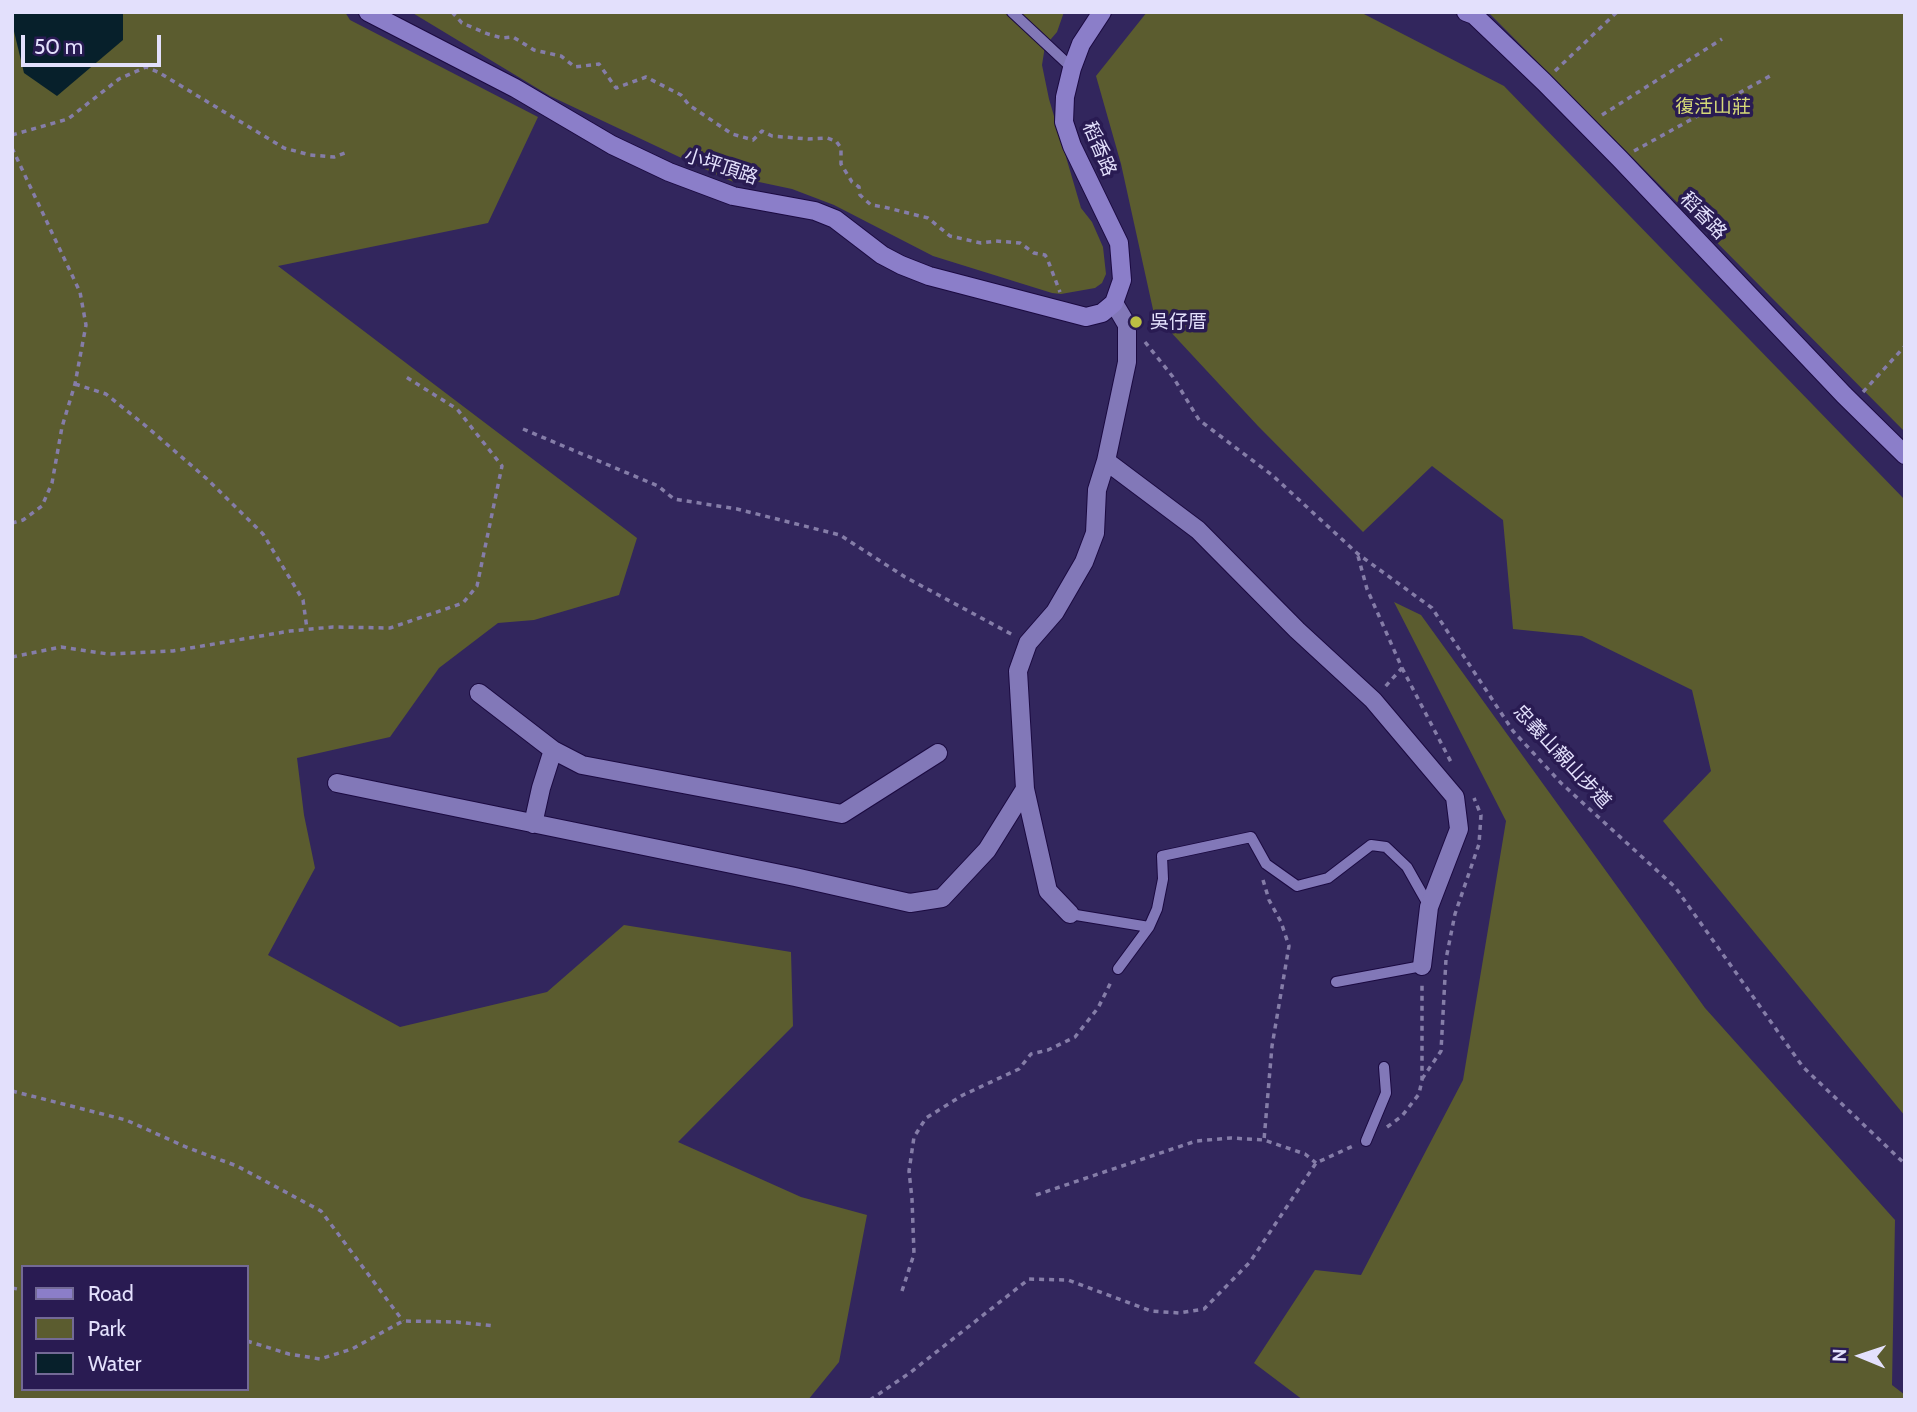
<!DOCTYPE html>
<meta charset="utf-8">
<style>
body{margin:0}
#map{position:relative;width:1917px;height:1412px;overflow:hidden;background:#32265d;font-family:Cabin,sans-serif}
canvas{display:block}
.frame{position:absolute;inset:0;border:14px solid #e3e0fc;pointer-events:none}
.legend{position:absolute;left:21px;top:1265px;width:228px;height:126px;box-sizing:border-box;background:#291b52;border:2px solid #736a96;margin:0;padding:9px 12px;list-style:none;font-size:21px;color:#e3e0fc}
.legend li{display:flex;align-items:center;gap:14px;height:35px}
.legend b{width:35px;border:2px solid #736a96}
.north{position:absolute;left:1826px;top:1321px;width:70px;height:70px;-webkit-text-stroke:5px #291b52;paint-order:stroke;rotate:272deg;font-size:19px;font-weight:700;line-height:28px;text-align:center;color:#e3e0fc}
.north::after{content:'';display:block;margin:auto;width:24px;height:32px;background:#e3e0fc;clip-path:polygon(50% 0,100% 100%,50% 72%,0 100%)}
.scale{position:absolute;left:21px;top:35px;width:140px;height:32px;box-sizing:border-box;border:4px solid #e3e0fc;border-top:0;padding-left:9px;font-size:21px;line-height:24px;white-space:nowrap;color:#e3e0fc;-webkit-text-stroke:5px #291b52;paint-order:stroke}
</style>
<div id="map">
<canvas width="1917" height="1412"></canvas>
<div class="frame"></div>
<ul class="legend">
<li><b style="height:9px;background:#8b7ec9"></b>Road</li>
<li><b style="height:19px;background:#5b5c2f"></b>Park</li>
<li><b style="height:19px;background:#07202b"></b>Water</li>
</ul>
<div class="north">N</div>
<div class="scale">50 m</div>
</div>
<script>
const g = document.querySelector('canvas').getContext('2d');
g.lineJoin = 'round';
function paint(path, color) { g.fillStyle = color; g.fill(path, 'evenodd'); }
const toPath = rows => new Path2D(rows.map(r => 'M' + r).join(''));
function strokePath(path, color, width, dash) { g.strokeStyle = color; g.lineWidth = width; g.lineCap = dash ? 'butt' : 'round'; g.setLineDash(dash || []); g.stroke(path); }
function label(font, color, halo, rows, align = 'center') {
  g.font = font + ' Cabin,"Noto Sans TC",sans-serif'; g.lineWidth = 7; g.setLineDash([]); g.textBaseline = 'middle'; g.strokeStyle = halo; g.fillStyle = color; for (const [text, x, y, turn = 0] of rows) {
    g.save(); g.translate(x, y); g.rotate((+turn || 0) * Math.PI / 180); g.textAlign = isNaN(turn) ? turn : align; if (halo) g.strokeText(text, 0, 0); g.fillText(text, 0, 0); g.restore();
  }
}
const green = toPath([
 [12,12,345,12,350,20,538,117,488,223,278,266,637,538,619,595,534,620,498,623,439,668,390,737,297,758,304,815,315,868,268,955,400,1027,547,992,624,925,791,952,793,1026,678,1142,801,1197,867,1215,839,1362,808,1400,12,1400],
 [23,1267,247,1267,247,1389,23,1389],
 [411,12,1064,12,1057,32,1045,46,1042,65,1049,99,1081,208,1092,222,1103,247,1106,274,1102,283,1095,288,1061,294,1052,293,933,256,834,205,792,189,759,182,734,182,726,179,550,96],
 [1147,12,1360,12,1504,86,1905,500,1905,1116,1663,821,1711,771,1692,690,1582,636,1513,629,1503,520,1432,466,1363,532,1258,426,1154,314,1121,164,1096,76],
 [1488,12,1905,12,1905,432],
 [1394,602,1421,615,1705,1008,1895,1220,1892,1385,1905,1395,1905,1400,1303,1400,1254,1363,1315,1270,1361,1275,1463,1080,1506,821]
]);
const water = toPath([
 [12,12,123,12,123,40,57,96,24,73,12,23]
]);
const path = toPath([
 [452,12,462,23,488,34,502,38,513,37,534,50,561,56,575,67,599,64,616,88,646,77,681,95,689,105,732,134,753,140,762,131,772,136,808,139,827,138,836,141,841,148,841,164,852,182,859,187,860,195,871,205,884,207,928,218,950,236,981,243,996,241,1020,243,1034,253,1045,255,1047,258,1060,292],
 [1555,71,1617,12],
 [1602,115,1722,39],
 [12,135,68,119,119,79,146,67,158,72,284,148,310,155,334,157,348,152],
 [12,148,80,292,86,325,75,384,62,427,52,483,42,506,23,520,12,523],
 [1634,151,1770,76],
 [1145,342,1173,377,1199,420,1272,475,1358,554,1432,608,1513,731,1561,783,1675,887,1803,1067,1905,1164],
 [75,384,106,394,147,427,207,479,263,534,303,600,307,629],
 [1863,392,1905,346],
 [523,429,658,486,674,499,737,509,840,535,905,577,1013,635],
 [1358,556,1367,589,1402,668,1384,688],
 [12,657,61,647,108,654,173,651,290,631,333,627,390,628,463,603,477,586,502,466,457,409,406,377],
 [1402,668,1451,762],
 [1263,880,1269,900,1281,922,1289,946,1272,1046,1264,1140],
 [1422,1079,1441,1051,1446,959,1455,914,1479,844,1481,815,1474,798],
 [12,1091,126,1120,186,1147,237,1166,321,1211,403,1321],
 [1387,1127,1402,1116,1419,1094,1422,1080,1422,984],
 [1036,1195,1196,1141,1231,1138,1264,1140,1305,1154,1316,1163],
 [12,1288,23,1290],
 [902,1291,914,1254,912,1199,909,1171,914,1137,926,1118,963,1095,1019,1069,1031,1054,1048,1050,1075,1037,1098,1008,1112,980],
 [247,1341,289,1354,320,1359,352,1349,403,1321,457,1322,495,1326],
 [870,1400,911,1372,1029,1279,1068,1280,1151,1311,1179,1313,1204,1309,1250,1262,1316,1163,1353,1146]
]);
const lane = toPath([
 [1012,12,1072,68],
 [1070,914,1149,927,1118,969],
 [1149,927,1157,909,1163,879,1162,856,1251,837,1266,864,1297,886,1328,878,1371,845,1386,847,1407,867,1429,906],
 [1336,982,1422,966],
 [1366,1141,1386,1093,1384,1067]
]);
const street = toPath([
 [1114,303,1127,325,1127,362,1106,461,1198,530,1297,630,1373,700,1455,797,1459,829,1429,907,1422,966],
 [479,693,553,750],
 [337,783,795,877,910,903,942,898,987,850,1025,789,1018,671,1028,643,1055,612,1084,562,1095,533,1097,490,1106,461],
 [1025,789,1048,891,1070,914],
 [533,824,541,788,553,750,582,765,842,814,938,753]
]);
const secondary = toPath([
 [368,12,515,88,612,145,669,172,733,196,815,211,835,219,882,255,901,265,929,276,1086,317,1102,313,1114,303,1122,280,1119,243,1072,146,1064,122,1065,97,1072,68,1081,44,1102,12],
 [1466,12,1474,15,1544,82,1620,159,1844,395,1905,455]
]);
const markers = [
 [1136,322,7,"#bcbf43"]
];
const parkNames = [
 ["復活山莊",1713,107]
];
const streetNames = [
 ["稻香路",1099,149,67],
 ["小坪頂路",721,167,18],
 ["稻香路",1703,216,46],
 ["忠義山親山步道",1562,757,47]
];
const poiNames = [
 ["吳仔厝",1150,322]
];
paint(green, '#5b5c2f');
paint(water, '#07202b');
strokePath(lane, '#1b0a41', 12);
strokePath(street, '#1b0a41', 20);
strokePath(secondary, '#1b0a41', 20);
strokePath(path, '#857da8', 3.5, [5, 5]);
strokePath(lane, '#8278b8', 10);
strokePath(street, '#8278b8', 18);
strokePath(secondary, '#8b7ec9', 18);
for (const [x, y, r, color] of markers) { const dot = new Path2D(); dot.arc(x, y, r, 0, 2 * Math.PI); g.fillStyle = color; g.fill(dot); strokePath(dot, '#291b52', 2.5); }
label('19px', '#d7db78', '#291b52', parkNames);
label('19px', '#e3e0fc', '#291b52', streetNames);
label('19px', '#e3e0fc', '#291b52', poiNames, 'left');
</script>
